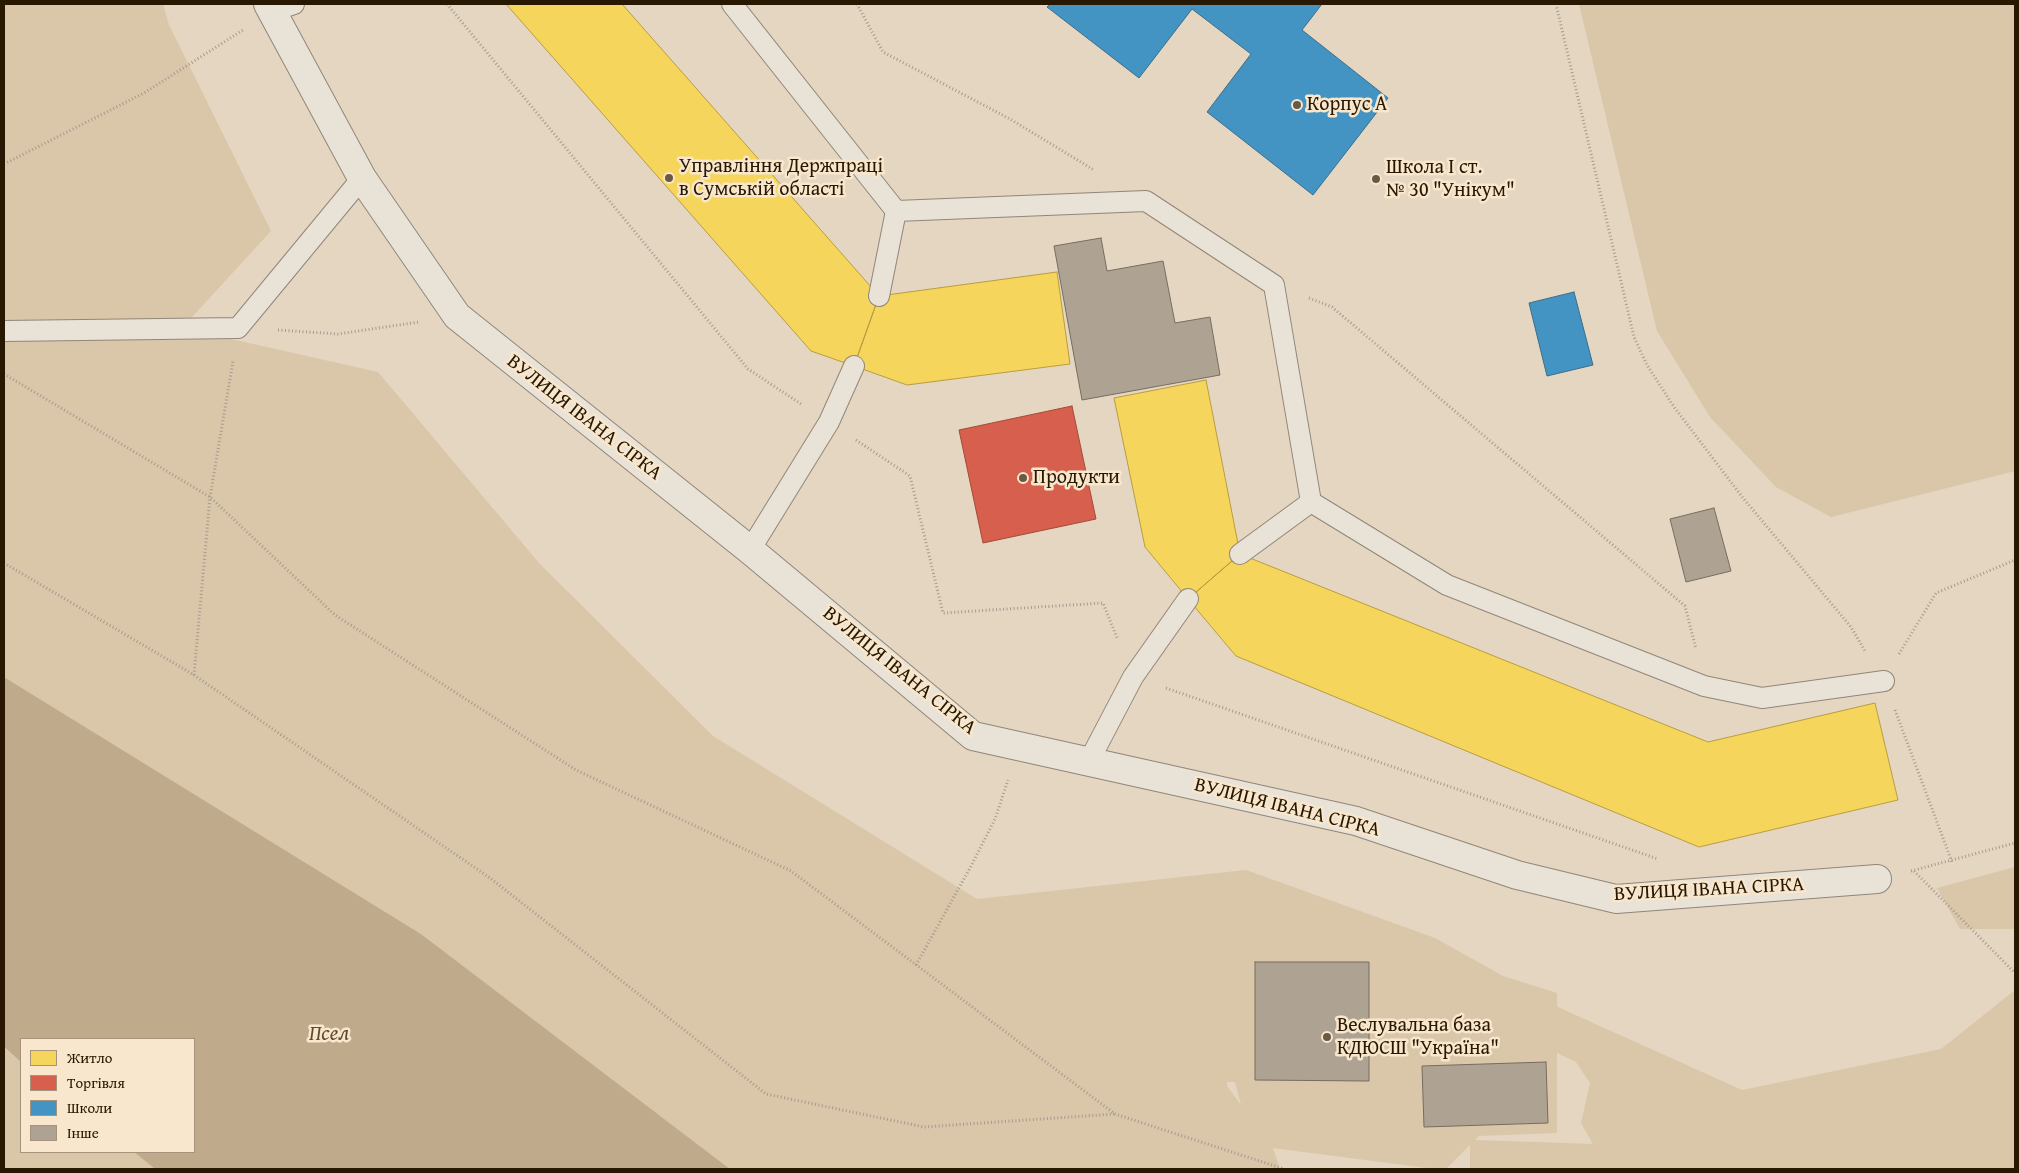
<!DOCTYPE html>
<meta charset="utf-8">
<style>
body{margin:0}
#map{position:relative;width:2019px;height:1173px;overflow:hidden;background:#e5d6c1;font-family:"Gentium Book Plus",serif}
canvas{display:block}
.frame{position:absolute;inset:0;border:5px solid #281801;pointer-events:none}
.legend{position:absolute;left:20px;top:1038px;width:175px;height:115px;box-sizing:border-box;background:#f8e6cd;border:1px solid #a5947b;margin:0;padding:6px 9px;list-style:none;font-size:15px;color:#281801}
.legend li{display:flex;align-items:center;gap:10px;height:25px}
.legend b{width:25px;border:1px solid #a5947b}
</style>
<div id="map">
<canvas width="2019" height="1173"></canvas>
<div class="frame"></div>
<ul class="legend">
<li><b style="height:14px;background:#f6d55c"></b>Житло</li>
<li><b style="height:14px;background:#d6604d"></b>Торгівля</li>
<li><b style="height:14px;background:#4393c3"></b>Школи</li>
<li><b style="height:14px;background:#aea393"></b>Інше</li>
</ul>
</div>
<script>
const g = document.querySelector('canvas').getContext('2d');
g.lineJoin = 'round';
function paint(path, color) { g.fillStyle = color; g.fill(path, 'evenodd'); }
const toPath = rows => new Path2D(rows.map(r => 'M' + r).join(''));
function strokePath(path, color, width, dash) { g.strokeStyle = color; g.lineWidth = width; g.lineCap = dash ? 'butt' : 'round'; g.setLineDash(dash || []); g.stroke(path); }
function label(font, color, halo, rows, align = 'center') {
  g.font = font + ' "Gentium Book Plus",serif'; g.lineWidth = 5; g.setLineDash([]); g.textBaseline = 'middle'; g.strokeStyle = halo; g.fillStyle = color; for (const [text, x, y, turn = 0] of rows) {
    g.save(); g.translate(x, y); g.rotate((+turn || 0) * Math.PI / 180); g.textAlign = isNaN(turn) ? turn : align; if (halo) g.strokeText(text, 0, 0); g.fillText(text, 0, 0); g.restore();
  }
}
const green = toPath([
 [4,4,163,4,169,25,271,231,182,328,378,372,539,563,713,736,977,899,1246,870,1435,938,1503,976,1557,993,1557,1006,1560,1008,1742,1090,1941,1049,2015,990,2015,1169,1470,1169,1470,1145,1446,1169,1434,1169,1273,1148,1280,1169,730,1169,421,934,4,677],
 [1557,1053,1576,1062,1590,1083,1581,1123,1593,1144,1475,1140,1479,1136,1557,1133],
 [1227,1082,1235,1082,1241,1105,1227,1086],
 [1579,4,2015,4,2015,471,1831,517,1776,487,1710,417,1657,331],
 [2015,867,2015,929,1960,929,1937,888],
 [4,1048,21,1062,21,1152,134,1152,155,1169,4,1169]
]);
const water = toPath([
 [4,677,421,934,730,1169,155,1169,134,1152,194,1152,194,1039,21,1039,21,1062,4,1047]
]);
const homes = toPath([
 [506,4,622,4,879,296,854,366,811,351,506,4],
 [1057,272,1070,364,907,385,854,366,879,296,1057,272],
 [1206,380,1240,554,1188,599,1145,547,1114,398,1206,380],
 [1240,554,1708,742,1875,703,1898,800,1699,847,1236,656,1188,599,1240,554]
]);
const shops = toPath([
 [1072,406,1096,519,983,543,959,430,1072,406]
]);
const schools = toPath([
 [1050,4,1322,4,1302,30,1388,98,1313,195,1207,112,1251,54,1192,9,1139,78,1047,7,1050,4],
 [1574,292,1593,365,1547,376,1529,303,1574,292]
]);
const building = toPath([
 [1101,238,1107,271,1163,261,1175,323,1210,317,1220,375,1082,400,1054,246,1101,238],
 [1714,508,1731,571,1686,582,1670,519,1714,508],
 [1255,962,1369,962,1369,1081,1255,1080,1255,962],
 [1546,1062,1548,1123,1424,1127,1422,1066,1546,1062]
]);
const path = toPath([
 [447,4,748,369,801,404],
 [857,4,883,52,1010,119,1094,170],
 [1556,4,1634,337,1647,365,1674,407,1743,498,1851,627,1865,651],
 [4,164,144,93,243,30],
 [1309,298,1332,307,1685,606,1696,649],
 [278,330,338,334,419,322],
 [4,374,210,497,335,615,576,770,791,871,1115,1114,1284,1169],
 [856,440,910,476,943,613,1103,603,1118,640],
 [4,563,194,675,490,878,766,1094,924,1127,1114,1114],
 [1899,654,1936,593,2015,560],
 [194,675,210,497,233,361],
 [1166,688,1658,859],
 [1895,710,1952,862],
 [1911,871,2015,843],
 [1914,871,2015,973],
 [916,965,970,868,995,819,1008,780]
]);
const service = toPath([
 [732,4,896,211,1146,201,1274,285,1311,502,1447,585,1704,686,1762,698,1884,681],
 [273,11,294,4],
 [879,296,896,211],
 [4,331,238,328,362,178],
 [750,550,829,422,854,366],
 [1240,554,1311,502],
 [1089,761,1133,677,1188,599]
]);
const minor = toPath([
 [268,4,362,178,457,316,750,550,973,736,1356,821,1517,875,1616,899,1877,879]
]);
const markers = [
 [1297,105,5,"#6a5a44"],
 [669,178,5,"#6a5a44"],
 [1376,179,5,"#6a5a44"],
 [1023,478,5,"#6a5a44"],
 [1327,1037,5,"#6a5a44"]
];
const poiNames = [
 ["Корпус А",1307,105],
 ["Управління Держпраці",679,167],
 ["в Сумській області",679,190],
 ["Школа І ст.",1386,168],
 ["№ 30 \"Унікум\"",1386,191],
 ["Продукти",1033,478],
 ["Веслувальна база",1337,1026],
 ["КДЮСШ \"Україна\"",1337,1049]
];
const streetNames = [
 ["ВУЛИЦЯ ІВАНА СІРКА",584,418,38],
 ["ВУЛИЦЯ ІВАНА СІРКА",899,671,39],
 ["ВУЛИЦЯ ІВАНА СІРКА",1287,808,14],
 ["ВУЛИЦЯ ІВАНА СІРКА",1709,890,-3]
];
const waterNames = [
 ["Псел",329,1035]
];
paint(green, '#dac6a8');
paint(water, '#bfaa8c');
paint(homes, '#f6d55c');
strokePath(homes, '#b89c41', 1);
paint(shops, '#d6604d');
strokePath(shops, '#a24a36', 1);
paint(schools, '#4393c3');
strokePath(schools, '#3b6e89', 1);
paint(building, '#aea393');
strokePath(building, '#766c5f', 1);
strokePath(service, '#918678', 22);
strokePath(minor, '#918678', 30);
strokePath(path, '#a39b91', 3, [1, 2.5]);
strokePath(service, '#e9e2d7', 20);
strokePath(minor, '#e9e2d7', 28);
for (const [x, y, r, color] of markers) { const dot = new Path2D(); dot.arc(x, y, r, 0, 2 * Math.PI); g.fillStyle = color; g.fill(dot); strokePath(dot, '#f8e6cd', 2); }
label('20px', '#281801', '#f8e6cd', poiNames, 'left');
label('20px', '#281801', '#f8e6cd', streetNames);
label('italic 21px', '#5e4b30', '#f8e6cd', waterNames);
</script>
